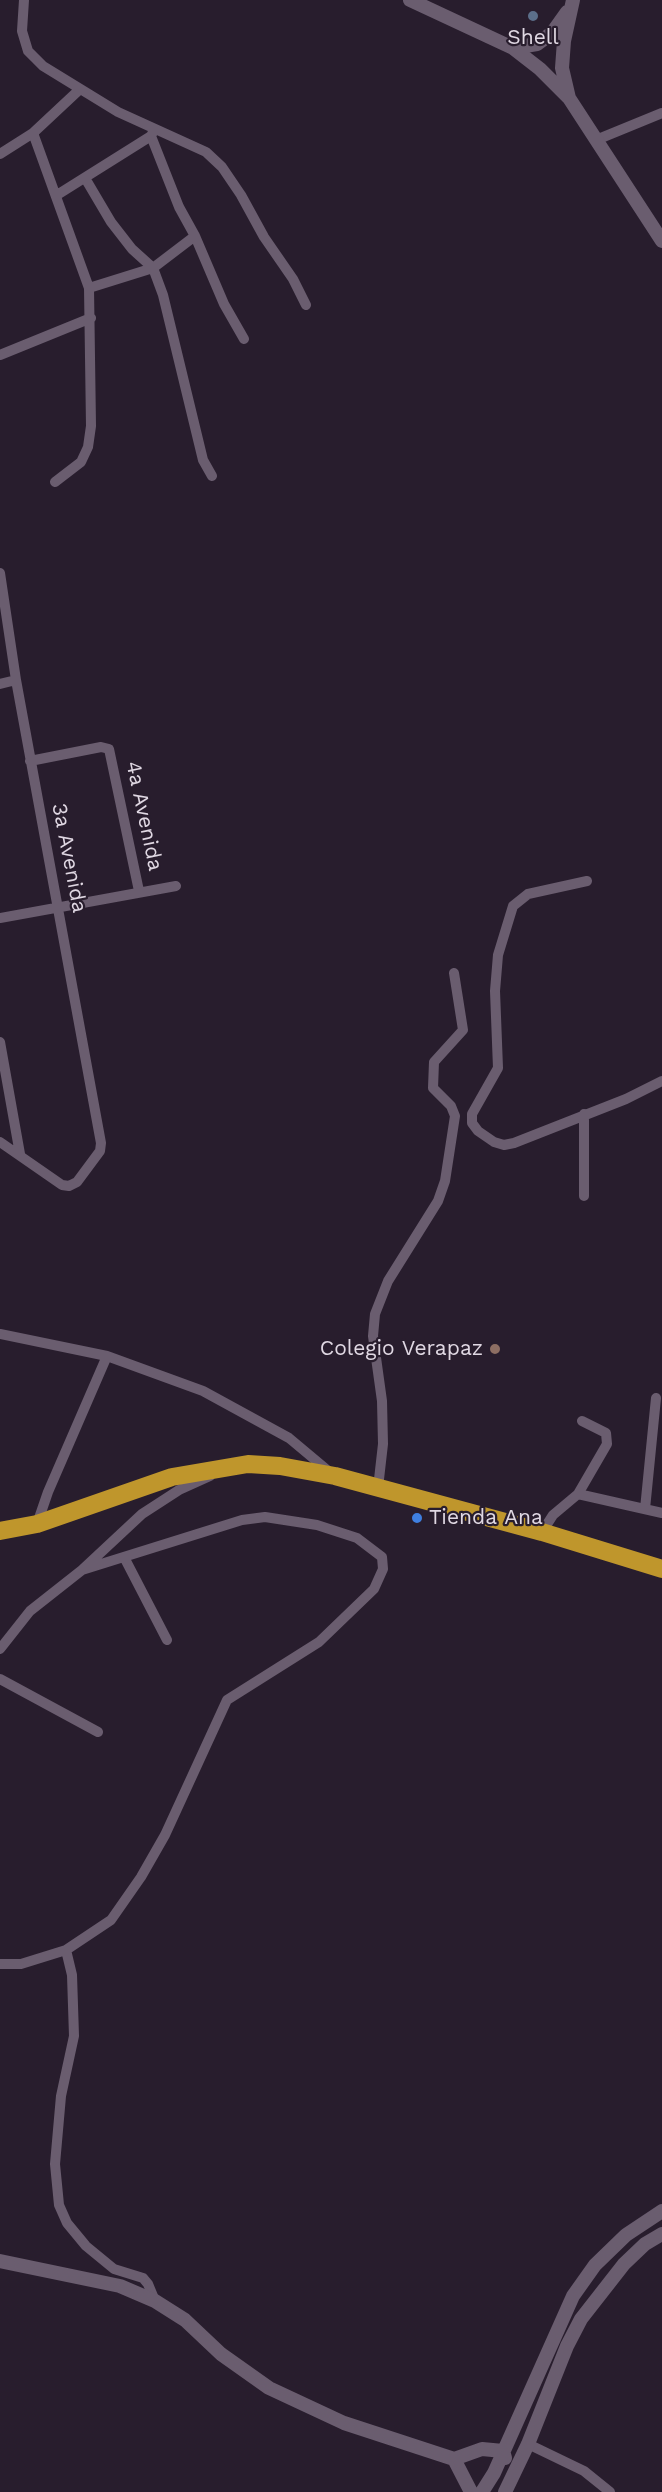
<!DOCTYPE html>
<style>
body{margin:0}
canvas{display:block;background:#281d2d}
</style>
<canvas width="662" height="2492"></canvas>
<script>
const g = document.querySelector('canvas').getContext('2d');
g.lineJoin = 'round';
const toPath = rows => new Path2D(rows.map(r => 'M' + r).join(''));
function strokePath(path, color, width, dash) { g.strokeStyle = color; g.lineWidth = width; g.lineCap = dash ? 'butt' : 'round'; g.setLineDash(dash || []); g.stroke(path); }
function label(font, color, halo, rows, align = 'center') {
  g.font = font + ' "Work Sans",sans-serif'; g.lineWidth = 4.5; g.setLineDash([]); g.textBaseline = 'middle'; g.strokeStyle = halo; g.fillStyle = color; for (const [text, x, y, turn = 0] of rows) {
    g.save(); g.translate(x, y); g.rotate((+turn || 0) * Math.PI / 180); g.textAlign = isNaN(turn) ? turn : align; if (halo) g.strokeText(text, 0, 0); g.fillText(text, 0, 0); g.restore();
  }
}
const street = toPath([
 [24,0,22,31,28,51,43,66,118,112,206,152,222,167,241,195,264,237,293,279,306,305],
 [33,133,89,288,91,426,88,447,81,462,55,482],
 [151,136,179,207,195,236,224,304,244,339],
 [596,140,662,113],
 [0,154,33,133,79,90],
 [85,178,111,222,132,249,153,268,163,295,203,460,212,476],
 [57,195,151,136,154,130],
 [89,288,153,268,195,236],
 [0,355,91,318],
 [0,573,16,680,101,1143,100,1151,77,1182,69,1186,62,1185,0,1142],
 [0,684,16,680],
 [30,761,101,747,109,749,139,891],
 [587,881,528,894,513,906,498,955,495,991,498,1068,472,1114,472,1123,478,1131,494,1142,504,1145,514,1143,626,1099,662,1081],
 [0,918,176,886],
 [0,1042,20,1154],
 [584,1114,584,1196],
 [0,1334,107,1356,203,1391,289,1438,332,1474],
 [378,1488,383,1444,382,1401,373,1336,375,1314,388,1281,438,1201,445,1181,455,1116,451,1106,433,1088,434,1062,463,1030,454,973],
 [578,1494,662,1513],
 [645,1509,656,1398],
 [37,1524,48,1492,107,1356],
 [542,1532,553,1515,578,1494,607,1444,606,1433,582,1421],
 [124,1557,167,1640],
 [0,1649,30,1611,82,1570,142,1514,179,1490,210,1476],
 [0,1679,98,1732],
 [66,1950,72,1975,74,2036,61,2096,55,2164,59,2205,67,2223,86,2246,114,2269,143,2278,148,2284,155,2301],
 [0,1964,21,1964,66,1950,111,1920,141,1877,165,1835,227,1700,319,1642,374,1589,383,1569,382,1557,357,1538,317,1525,265,1517,242,1520,82,1570],
 [528,2444,584,2471,610,2492]
]);
const secondary = toPath([
 [410,0,513,48,540,69,569,98,662,241],
 [513,48,537,44,552,33,567,12],
 [569,98,562,68,564,41,573,0],
 [0,2261,120,2286,155,2301,185,2320,221,2354,269,2388,344,2423,454,2459,471,2492],
 [454,2459,482,2449,503,2451,505,2458],
 [482,2492,494,2473,573,2296,595,2265,626,2235,662,2211],
 [505,2492,528,2444,567,2346,581,2319,624,2264,645,2244,662,2234]
]);
const highway = toPath([
 [0,1531,37,1524,172,1477,248,1464,280,1466,335,1476,542,1532,662,1569]
]);
const markers = [
 [533,16,6,"#5c6f8a"],
 [495,1349,6,"#8d6e63"],
 [417,1518,6,"#3f7fe0"]
];
const poiNames = [
 ["Shell",533,38],
 ["Colegio Verapaz",483,1349,"right"],
 ["Tienda Ana",429,1518,"left"]
];
const streetNames = [
 ["4a Avenida",144,816,78],
 ["3a Avenida",69,858,79]
];
strokePath(street, '#6a5d6f', 10);
strokePath(secondary, '#6a5d6f', 14);
strokePath(highway, '#bf962c', 18);
for (const [x, y, r, color] of markers) { const dot = new Path2D(); dot.arc(x, y, r, 0, 2 * Math.PI); g.fillStyle = color; g.fill(dot); strokePath(dot, '#281d2d', 2); }
label('21px', '#e0d8e3', '#281d2d', poiNames);
label('21px', '#e0d8e3', '#281d2d', streetNames);
</script>
